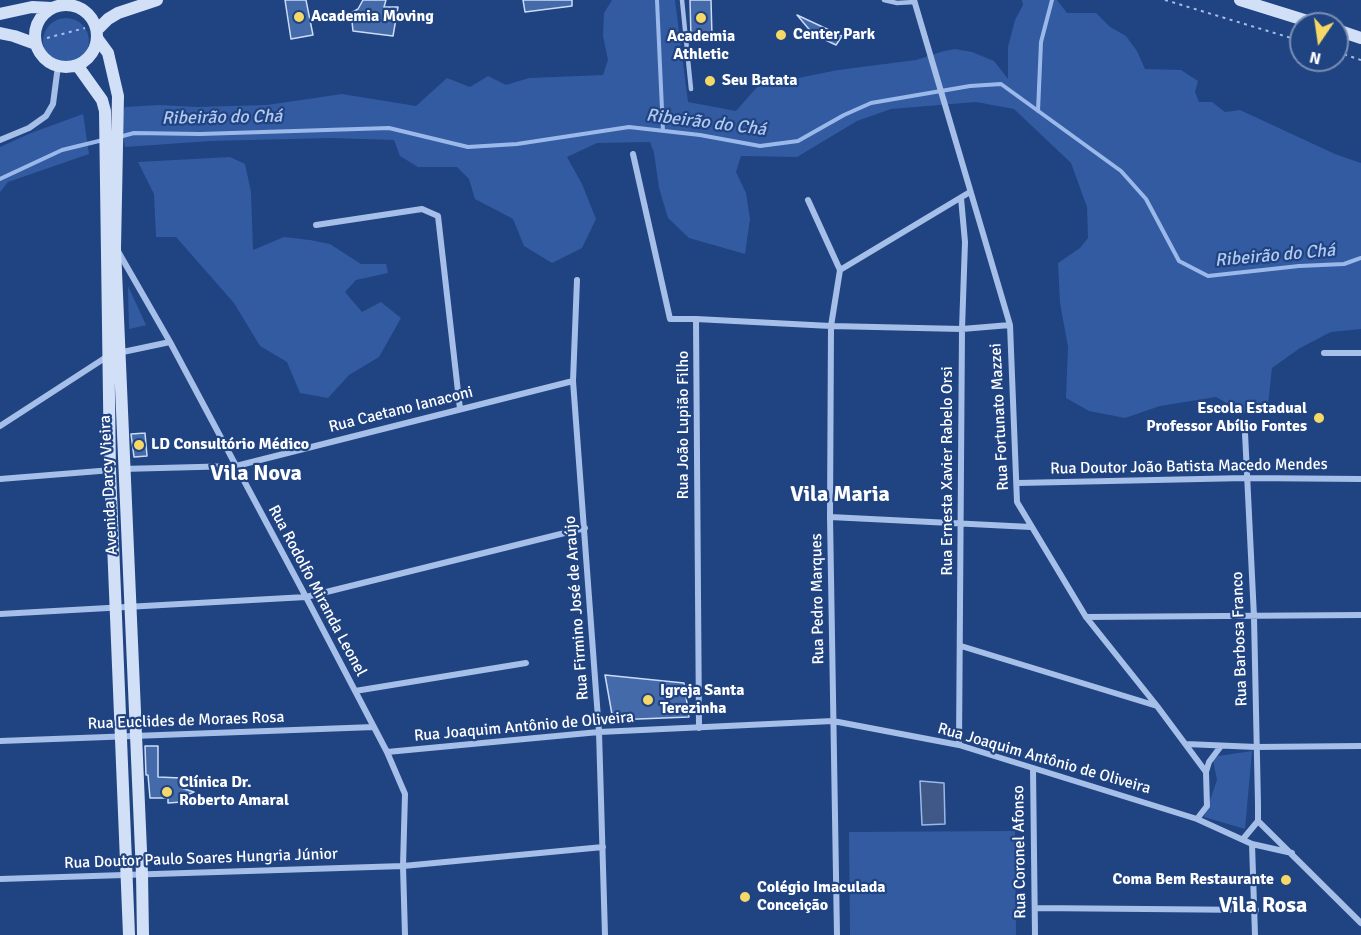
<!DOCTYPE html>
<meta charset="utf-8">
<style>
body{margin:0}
#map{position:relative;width:1361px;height:935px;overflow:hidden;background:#204382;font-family:Signika,sans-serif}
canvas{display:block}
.north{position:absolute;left:1289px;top:12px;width:60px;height:60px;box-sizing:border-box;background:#204382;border:2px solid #798eb4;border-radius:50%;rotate:193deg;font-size:16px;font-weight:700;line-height:24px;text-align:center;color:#fff}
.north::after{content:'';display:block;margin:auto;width:21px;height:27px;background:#f6d867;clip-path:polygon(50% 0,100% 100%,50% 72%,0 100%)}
</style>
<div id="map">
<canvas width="1361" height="935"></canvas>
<div class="north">N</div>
</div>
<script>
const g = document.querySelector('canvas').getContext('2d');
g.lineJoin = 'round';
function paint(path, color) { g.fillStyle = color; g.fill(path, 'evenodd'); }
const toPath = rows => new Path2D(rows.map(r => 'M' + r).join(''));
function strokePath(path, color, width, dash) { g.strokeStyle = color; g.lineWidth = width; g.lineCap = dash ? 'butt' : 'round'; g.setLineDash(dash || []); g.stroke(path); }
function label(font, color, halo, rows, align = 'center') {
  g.font = font + ' Signika,sans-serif'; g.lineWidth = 4.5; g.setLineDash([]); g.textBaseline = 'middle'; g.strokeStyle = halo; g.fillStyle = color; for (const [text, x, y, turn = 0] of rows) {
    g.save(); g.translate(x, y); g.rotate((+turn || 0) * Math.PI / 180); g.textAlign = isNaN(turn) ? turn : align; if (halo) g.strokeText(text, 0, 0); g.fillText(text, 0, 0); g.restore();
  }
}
const green = toPath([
 [612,0,675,0,688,102,736,111,758,86,838,70,916,60,944,51,955,49,972,52,994,61,1008,79,1008,47,1015,20,1023,5,1022,0,1057,0,1067,13,1096,13,1110,27,1126,36,1137,51,1145,69,1181,70,1198,81,1195,92,1199,102,1212,102,1225,112,1240,110,1335,154,1361,163,1361,329,1331,332,1300,348,1272,368,1268,405,1244,413,1216,397,1160,406,1125,418,1089,411,1066,398,1068,347,1060,303,1058,263,1080,248,1088,238,1087,207,1071,163,1014,109,976,102,891,109,857,121,797,157,741,156,736,172,746,193,750,219,745,254,689,238,668,218,659,188,654,153,650,142,597,143,567,157,582,184,596,219,582,248,552,263,524,246,513,219,475,199,469,179,457,167,418,167,400,156,394,140,331,138,211,141,125,147,120,120,125,107,159,105,197,107,267,105,342,94,416,106,447,78,470,87,488,76,506,85,529,78,603,75,608,60,603,36,604,13],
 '43 41a23 23 0 1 1 46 0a23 23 0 1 1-46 0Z',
 [83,114,89,154,8,182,0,192,0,147,31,133],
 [230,157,245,164,251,192,253,250,284,237,310,240,330,244,361,264,386,264,388,273,356,280,345,292,362,312,381,302,401,318,379,357,349,375,328,398,300,393,287,362,260,346,234,303,176,237,156,237,154,194,138,162],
 [128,286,146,325,147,325,129,329],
 [1252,751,1245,829,1204,817,1217,780,1213,760,1218,756],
 [1015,831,1016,935,850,935,849,832]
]);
const water = toPath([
 [920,781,944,783,945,824,922,825,920,781]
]);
const stream = toPath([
 [657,0,663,131],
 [1038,111,1041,42,1052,0],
 [119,137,134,133,200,134,389,128,468,147,517,144,629,127,700,135,760,146,798,141,844,115,871,103,970,86,1001,84,1121,171,1146,199,1179,261,1208,276,1299,266,1344,264,1361,258],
 [0,179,62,150,103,140]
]);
const building = toPath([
 [285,0,306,0,313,35,291,39,285,0],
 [363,0,386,0,384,7,398,7,393,36,353,31,351,13,358,9,363,0],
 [523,0,572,0,572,6,525,12,523,0],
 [690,0,711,0,712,37,691,37,690,0],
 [797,15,842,36,836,45,813,34,797,15],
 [145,433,147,456,134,457,131,434,145,433],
 [605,675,684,683,689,717,613,720,605,675],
 [145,746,158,746,158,777,181,778,181,788,194,792,182,797,182,802,168,803,168,798,150,798,148,775,146,775,145,746]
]);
const path = toPath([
 [1165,0,1301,41],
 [47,38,85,28],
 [1337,52,1361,60]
]);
const lane = toPath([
 [682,0,691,89],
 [884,0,897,3,915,2]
]);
const street = toPath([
 [914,0,1010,325,1017,502,1086,617,1157,706,1206,772,1207,806,1197,819],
 [0,140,29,128,46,116,53,104,58,66],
 [633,154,670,319,696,319,699,728],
 [808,200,840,270],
 [316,225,422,209,438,216,460,409],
 [119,253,170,342,306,597,387,752,405,794,403,866,405,935],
 [577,280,573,381,599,732,605,935],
 [696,319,831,326,962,329,1010,325],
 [118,353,170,342],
 [1324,353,1361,353],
 [0,426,108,356],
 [122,469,236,466,573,381],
 [0,479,112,470],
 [1018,483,1246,478,1361,479],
 [830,517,1031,527],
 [0,614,306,597,585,528],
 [1086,617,1361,615],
 [961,646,1157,706],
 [355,691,526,663],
 [0,741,374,727],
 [1186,744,1256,747,1361,746],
 [959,745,962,329,965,242,961,198],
 [387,752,599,732,833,721,959,745,1197,819,1252,844,1292,853],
 [1033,768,1035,935],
 [1206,772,1209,762,1221,746],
 [1258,821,1361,923],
 [1243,839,1258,821,1258,804,1254,617,1245,433],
 [1252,844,1255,935],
 [0,879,403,866,603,847],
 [1035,908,1256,910],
 [837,935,830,517,831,326,840,270,970,192]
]);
const secondary = toPath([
 [1240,0,1317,24],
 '35 36a31 31 0 1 1 62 0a31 31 0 1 1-62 0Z',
 [0,14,32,7,52,8],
 [97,30,108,19,118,13,157,0],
 [1337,30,1361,38],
 [0,33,14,36,36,44],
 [97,38,108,53,118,96,115,248,142,874,143,935],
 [77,65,102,100,105,111,110,470,129,935]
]);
const markers = [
 [299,17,6,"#f6d867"],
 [701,18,6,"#f6d867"],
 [781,35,6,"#f6d867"],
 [710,81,6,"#f6d867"],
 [1319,418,6,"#f6d867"],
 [139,445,6,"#f6d867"],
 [648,700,6,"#f6d867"],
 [167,792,6,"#f6d867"],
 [1286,880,6,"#f6d867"],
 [745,897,6,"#f6d867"]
];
const poiNames = [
 ["Academia Moving",311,17],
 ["Center Park",793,35],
 ["Academia",701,37,"center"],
 ["Athletic",701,55,"center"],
 ["Seu Batata",722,81],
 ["Escola Estadual",1307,409,"right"],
 ["Professor Abílio Fontes",1307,427,"right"],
 ["LD Consultório Médico",151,445],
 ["Igreja Santa",660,691],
 ["Terezinha",660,709],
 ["Clínica Dr.",179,783],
 ["Roberto Amaral",179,801],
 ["Coma Bem Restaurante",1274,880,"right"],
 ["Colégio Imaculada",757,888],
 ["Conceição",757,906]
];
const streetNames = [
 ["Rua Caetano Ianaconi",401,410,-14],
 ["Rua Fortunato Mazzei",1000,417,-93],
 ["Rua João Lupião Filho",684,425,-90],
 ["Rua Doutor João Batista Macedo Mendes",1189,467,-1],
 ["Rua Ernesta Xavier Rabelo Orsi",948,471,-90],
 ["Avenida Darcy Vieira",109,485,-93],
 ["Rua Rodolfo Miranda Leonel",317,591,62],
 ["Rua Pedro Marques",818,599,-91],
 ["Rua Firmino José de Araújo",577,608,-94],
 ["Rua Barbosa Franco",1240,639,-92],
 ["Rua Euclides de Moraes Rosa",186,721,-2],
 ["Rua Joaquim Antônio de Oliveira",524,727,-5],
 ["Rua Joaquim Antônio de Oliveira",1044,759,16],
 ["Rua Coronel Afonso",1020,852,-91],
 ["Rua Doutor Paulo Soares Hungria Júnior",201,859,-2]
];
const waterNames = [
 ["Ribeirão do Chá",222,118,-1],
 ["Ribeirão do Chá",706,123,7],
 ["Ribeirão do Chá",1275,256,-5]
];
const districtNames = [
 ["Vila Nova",256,474],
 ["Vila Maria",840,495],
 ["Vila Rosa",1263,906]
];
paint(green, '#335ba1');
paint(water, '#3f5887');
strokePath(water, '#9ab9ea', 1.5);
strokePath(stream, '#9ab9ea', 4);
paint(building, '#446aaa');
strokePath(building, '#cadbf7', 1.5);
strokePath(path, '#a6bfe9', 2, [3, 4.5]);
strokePath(lane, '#a6bfe9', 4.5);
strokePath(street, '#a6bfe9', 6);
strokePath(secondary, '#d1dff7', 12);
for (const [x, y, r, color] of markers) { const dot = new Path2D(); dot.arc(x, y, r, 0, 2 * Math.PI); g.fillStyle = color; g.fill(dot); strokePath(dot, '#204382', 2); }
label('bold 16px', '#fff', '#204382', poiNames, 'left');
label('16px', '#fff', '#204382', streetNames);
label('italic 18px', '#b2c9f0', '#204382', waterNames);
label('bold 22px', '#fff', '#204382', districtNames);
</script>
